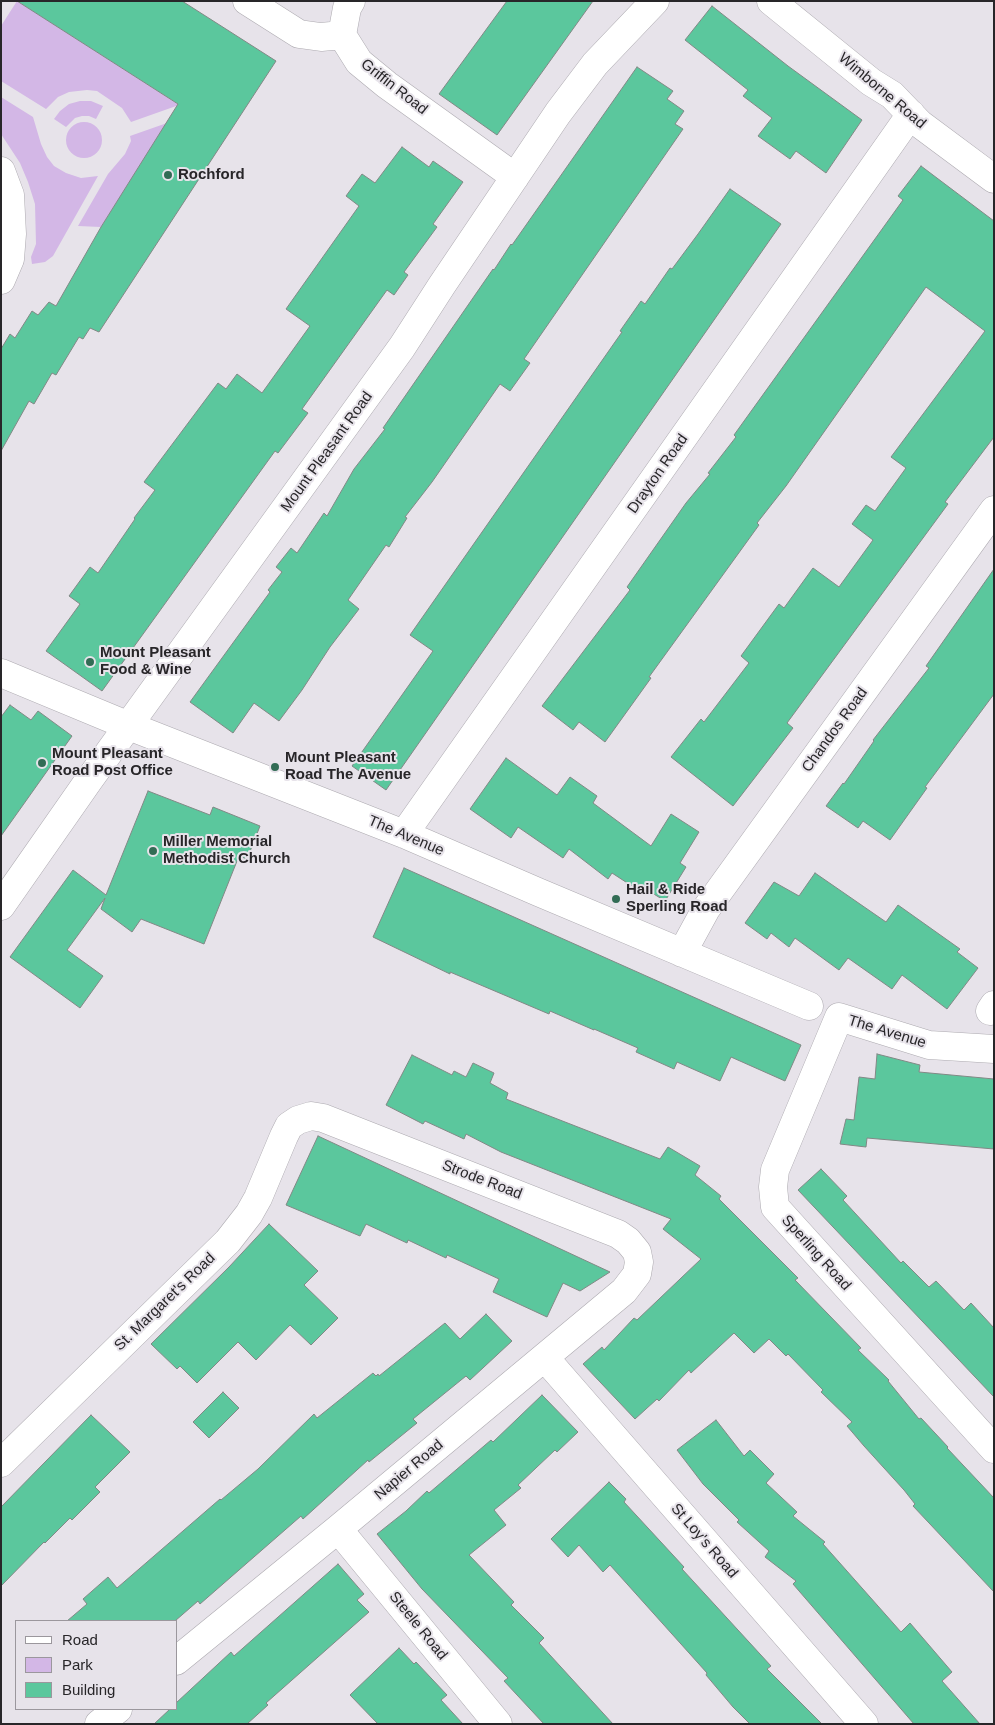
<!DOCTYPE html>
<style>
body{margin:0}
#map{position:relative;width:995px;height:1725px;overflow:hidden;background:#e7e3ea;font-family:Helvetica,sans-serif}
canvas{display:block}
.frame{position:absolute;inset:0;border:2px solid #282629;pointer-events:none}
.legend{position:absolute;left:15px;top:1620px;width:162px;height:90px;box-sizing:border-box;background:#e7e3ea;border:1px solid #9b979d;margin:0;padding:6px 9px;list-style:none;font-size:15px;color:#282629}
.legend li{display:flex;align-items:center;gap:10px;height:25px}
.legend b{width:25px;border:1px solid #9b979d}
</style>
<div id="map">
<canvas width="995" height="1725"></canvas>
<div class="frame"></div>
<ul class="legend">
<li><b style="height:6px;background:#fff"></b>Road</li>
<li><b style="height:14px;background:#d3b7e6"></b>Park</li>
<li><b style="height:14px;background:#5bc79d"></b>Building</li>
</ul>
</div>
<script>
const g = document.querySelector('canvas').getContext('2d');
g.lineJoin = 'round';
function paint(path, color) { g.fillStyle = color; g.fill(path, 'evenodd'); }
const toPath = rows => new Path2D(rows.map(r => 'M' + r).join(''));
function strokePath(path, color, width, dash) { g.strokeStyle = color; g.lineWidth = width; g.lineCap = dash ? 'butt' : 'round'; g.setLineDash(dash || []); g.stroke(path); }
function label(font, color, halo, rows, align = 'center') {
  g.font = font + ' Helvetica,sans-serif'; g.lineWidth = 4; g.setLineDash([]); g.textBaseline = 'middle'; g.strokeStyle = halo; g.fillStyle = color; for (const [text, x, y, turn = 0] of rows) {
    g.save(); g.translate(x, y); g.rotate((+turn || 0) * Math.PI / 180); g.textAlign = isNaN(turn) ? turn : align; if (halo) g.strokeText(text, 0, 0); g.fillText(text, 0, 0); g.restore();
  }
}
const green = toPath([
 [17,1,179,105,131,122,122,108,97,91,87,90,69,92,58,97,46,109,1,81,1,26],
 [1,97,33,117,41,144,47,157,54,166,66,173,81,178,98,176,53,256,45,262,32,264,31,257,36,244,35,204,28,182,20,163,1,134],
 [80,101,91,101,103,106,96,119,89,116,82,116,75,118,66,127,54,119,60,111,69,104],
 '66 140a18 18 0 1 1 36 0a18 18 0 1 1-36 0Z',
 [167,123,101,227,78,226,108,174,125,154,131,141,130,136]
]);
const building = toPath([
 [17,1,182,1,276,61,99,332,90,328,83,339,79,337,56,375,52,373,34,404,29,401,1,451,1,349,10,334,15,338,32,311,38,315,49,302,56,306,101,227,178,104,17,1],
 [507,1,593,1,497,135,439,94,507,1],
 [712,6,788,66,862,120,826,173,796,151,790,159,758,136,772,118,743,96,748,90,685,40,712,6],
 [637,67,673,91,667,99,684,111,675,124,683,129,524,359,530,363,510,391,500,384,432,482,405,517,407,518,389,547,386,545,348,600,359,609,330,647,302,690,279,721,254,703,233,733,190,702,270,592,268,590,282,572,276,567,291,548,297,553,324,513,327,516,354,469,385,429,383,428,493,269,494,270,511,244,512,245,637,67],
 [402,147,429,167,433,161,463,182,433,224,437,227,404,272,408,275,394,295,387,290,302,409,308,413,278,453,275,451,102,691,46,651,80,604,69,596,90,567,98,573,135,519,134,518,155,490,144,482,218,383,226,389,237,374,262,393,310,326,286,309,359,206,346,196,362,174,375,183,402,147],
 [921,166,994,221,994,437,945,502,948,504,787,723,793,728,733,806,671,757,701,719,704,722,749,663,741,656,779,604,784,608,813,568,839,587,873,540,852,524,866,505,875,511,906,468,891,457,985,331,926,287,786,486,757,523,759,525,649,677,651,678,605,742,579,722,573,730,542,706,630,590,627,587,686,503,710,474,708,473,736,437,734,435,903,200,898,196,921,166],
 [730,189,781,224,386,790,352,766,433,651,410,635,622,332,620,331,641,301,645,304,670,268,672,269,698,234,730,189],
 [994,569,994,694,925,787,927,788,890,840,863,821,858,828,826,806,843,783,844,784,874,741,873,740,929,668,926,666,994,569],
 [10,705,31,720,38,711,72,736,1,836,1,717,10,705],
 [506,758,557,795,570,777,597,796,593,803,651,846,671,814,699,832,680,863,686,867,665,901,641,886,638,890,612,873,608,879,569,849,563,858,518,827,511,838,470,809,506,758],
 [148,791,210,815,213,807,260,826,247,859,239,856,204,944,141,919,132,932,101,909,105,898,67,950,103,976,80,1008,10,957,73,870,106,895,148,791],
 [404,868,801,1045,785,1081,731,1057,720,1081,677,1062,674,1069,636,1052,638,1048,594,1029,594,1030,550,1011,549,1014,450,972,450,974,373,937,404,868],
 [815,873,886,922,898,905,960,949,957,952,978,968,947,1009,902,975,892,989,848,958,839,970,795,938,789,947,771,933,767,939,745,923,774,882,799,896,815,873],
 [877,1054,920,1065,919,1072,994,1079,994,1149,867,1138,866,1147,840,1144,846,1119,854,1120,859,1077,875,1079,877,1054],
 [412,1055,452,1075,454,1071,466,1077,473,1063,494,1073,490,1083,508,1093,506,1099,660,1159,668,1147,700,1166,695,1175,721,1196,719,1199,798,1278,795,1280,861,1348,858,1350,889,1380,888,1381,919,1419,921,1418,948,1447,947,1448,994,1498,994,1592,913,1506,915,1504,904,1490,864,1446,847,1426,852,1422,821,1392,823,1390,788,1354,786,1356,769,1339,754,1353,734,1333,691,1373,689,1370,659,1401,657,1399,635,1419,583,1364,602,1347,604,1350,634,1318,637,1320,701,1259,663,1229,671,1219,501,1152,466,1134,464,1139,425,1121,423,1124,386,1105,412,1055],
 [318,1136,610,1272,580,1291,563,1283,547,1317,493,1292,499,1279,447,1255,446,1258,408,1240,407,1243,366,1224,360,1236,286,1205,318,1136],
 [821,1169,847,1196,843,1200,901,1263,903,1261,929,1287,936,1281,964,1310,971,1303,994,1328,994,1397,798,1190,821,1169],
 [269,1224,318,1271,304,1285,338,1318,311,1345,290,1325,256,1360,238,1342,197,1383,180,1366,177,1369,151,1344,229,1267,269,1224],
 [486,1314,512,1341,470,1380,466,1376,413,1419,417,1423,369,1462,368,1460,303,1519,301,1516,200,1604,198,1601,175,1621,67,1621,87,1604,83,1599,108,1577,117,1588,220,1499,221,1500,258,1469,314,1414,317,1418,373,1373,376,1376,378,1374,379,1376,445,1323,460,1339,486,1314],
 [223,1392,239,1408,209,1438,193,1422,223,1392],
 [542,1395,578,1432,557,1452,555,1450,518,1485,521,1488,494,1510,506,1525,469,1555,514,1602,511,1605,544,1638,539,1643,613,1724,544,1724,504,1681,508,1678,422,1589,377,1534,406,1511,427,1491,429,1493,491,1440,493,1442,542,1395],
 [91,1415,130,1452,95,1487,100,1492,72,1520,70,1518,45,1543,44,1542,1,1586,1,1507,91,1415],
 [716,1420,744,1456,750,1450,774,1474,766,1483,797,1512,793,1516,825,1542,823,1544,901,1632,910,1623,952,1672,942,1681,980,1724,914,1724,793,1584,796,1581,765,1557,769,1551,737,1522,739,1520,703,1484,677,1450,716,1420],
 [609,1482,626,1499,624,1502,684,1567,682,1569,771,1666,767,1669,822,1724,750,1724,733,1707,706,1675,707,1673,610,1565,603,1572,579,1545,568,1557,551,1539,609,1482],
 [338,1564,364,1594,357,1600,369,1612,266,1703,268,1705,247,1724,154,1724,170,1709,176,1709,176,1703,231,1652,234,1656,338,1564],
 [399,1648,414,1664,416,1662,447,1695,441,1700,463,1724,378,1724,350,1695,399,1648]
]);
const minor = toPath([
 [247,1,299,34,321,37,342,35],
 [771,1,871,82,892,95,920,124,994,179],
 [342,35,359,62,387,85,515,177],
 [342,35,347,8,351,1],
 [1,171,10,195,12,234,10,259,1,280],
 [1,673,129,726,404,834,538,892,809,1006],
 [404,834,911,114],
 [1,906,89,780,402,347,442,285,558,113,595,64,655,1],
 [682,953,706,909,994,510],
 [990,1011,994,1005],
 [994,1049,929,1045,839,1017,775,1170,773,1187,775,1207,994,1449],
 [545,1358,864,1724],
 [1,1463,228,1241,249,1214,258,1198,284,1136,289,1126,298,1120,311,1116,323,1118,618,1234,628,1241,637,1252,639,1262,637,1274,624,1291,338,1529,176,1661],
 [338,1529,498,1724],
 [99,1724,118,1709]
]);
const markers = [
 [168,175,5,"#326c55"],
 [90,662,5,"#326c55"],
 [42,763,5,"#326c55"],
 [275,767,5,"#326c55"],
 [153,851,5,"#326c55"],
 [616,899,5,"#326c55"]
];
const streetNames = [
 ["Griffin Road",394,87,38],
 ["Wimborne Road",882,91,40],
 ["Mount Pleasant Road",327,452,-54],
 ["Drayton Road",658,474,-55],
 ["Chandos Road",835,730,-54],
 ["The Avenue",406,836,23],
 ["The Avenue",887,1032,17],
 ["Strode Road",482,1180,21],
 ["Sperling Road",816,1253,48],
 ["St. Margaret's Road",165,1302,-44],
 ["Napier Road",409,1470,-40],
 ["St Loy's Road",704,1541,49],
 ["Steele Road",418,1626,51]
];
const poiNames = [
 ["Rochford",178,175],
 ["Mount Pleasant",100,653],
 ["Food & Wine",100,670],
 ["Mount Pleasant",52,754],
 ["Road Post Office",52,771],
 ["Mount Pleasant",285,758],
 ["Road The Avenue",285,775],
 ["Miller Memorial",163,842],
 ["Methodist Church",163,859],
 ["Hail & Ride",626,890],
 ["Sperling Road",626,907]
];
paint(green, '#d3b7e6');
paint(building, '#5bc79d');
strokePath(building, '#818885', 1);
strokePath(minor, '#adaab0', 29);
strokePath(minor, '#fff', 28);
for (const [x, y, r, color] of markers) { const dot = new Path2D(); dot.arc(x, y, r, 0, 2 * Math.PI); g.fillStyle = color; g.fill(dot); strokePath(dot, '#e7e3ea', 2); }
label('15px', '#282629', '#e7e3ea', streetNames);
label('bold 15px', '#282629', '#e7e3ea', poiNames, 'left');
</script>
